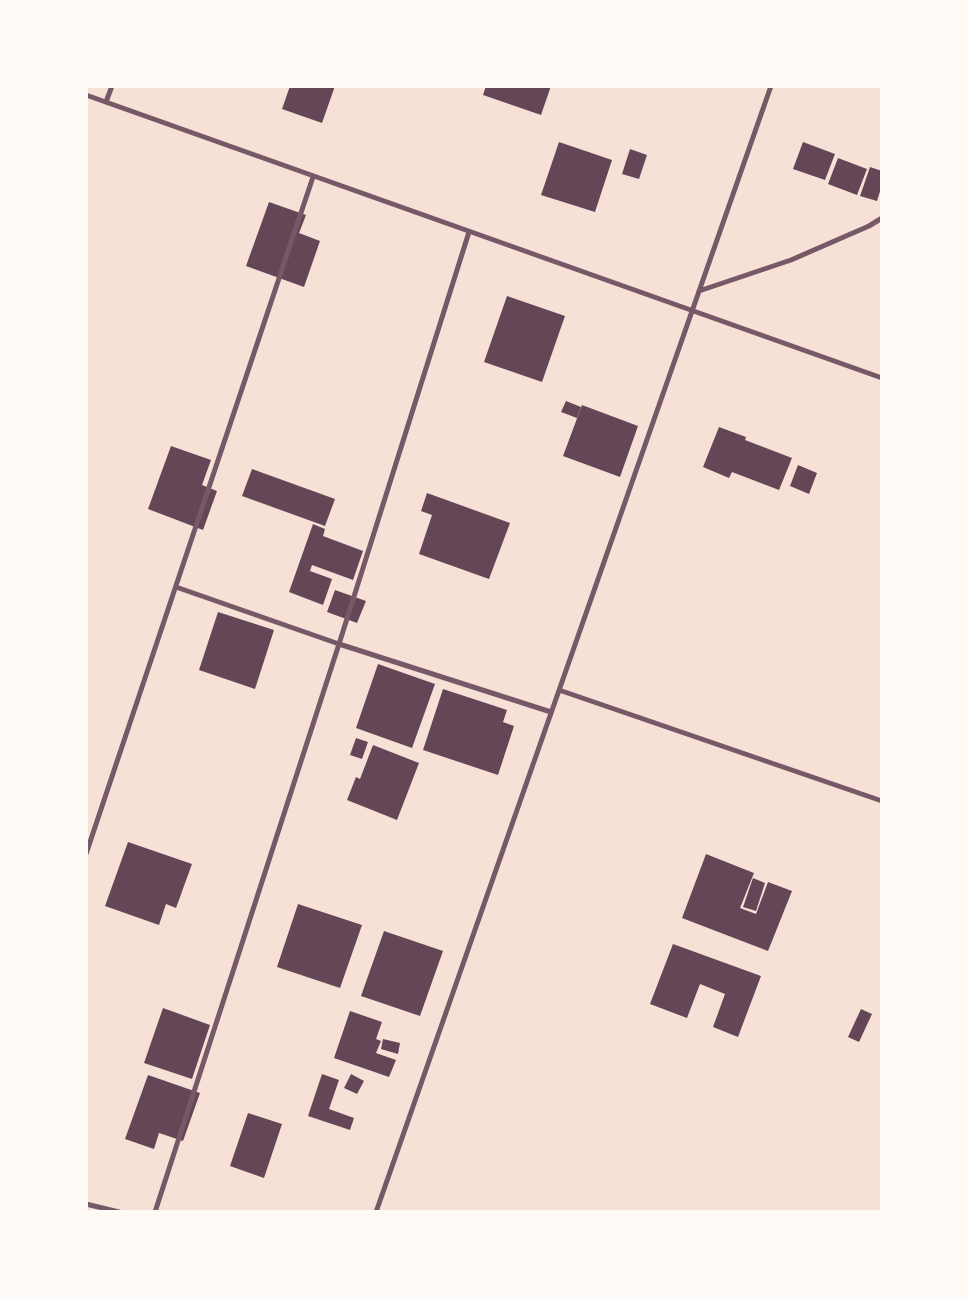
<!DOCTYPE html>
<style>
body{margin:0}
#map{position:relative;width:968px;height:1298px;overflow:hidden;background:#f7e1d7;font-family:"Fira Sans",sans-serif}
canvas{display:block}
.frame{position:absolute;inset:0;border:88px solid #fffaf5;pointer-events:none}
</style>
<div id="map">
<canvas width="968" height="1298"></canvas>
<div class="frame"></div>
</div>
<script>
const g = document.querySelector('canvas').getContext('2d');
g.lineJoin = 'round';
function paint(path, color) { g.fillStyle = color; g.fill(path, 'evenodd'); }
const toPath = rows => new Path2D(rows.map(r => 'M' + r).join(''));
function strokePath(path, color, width, dash) { g.strokeStyle = color; g.lineWidth = width; g.lineCap = dash ? 'butt' : 'round'; g.setLineDash(dash || []); g.stroke(path); }
const building = toPath([
 [290,86,335,86,322,123,282,109],
 [486,86,551,86,541,115,483,95],
 [559,142,612,160,595,212,541,195],
 [803,142,835,154,825,180,793,169],
 [630,149,647,155,639,179,622,174],
 [838,158,867,169,857,195,828,184],
 [870,167,882,171,882,185,877,201,860,196],
 [269,202,306,215,299,233,320,241,304,287,246,266],
 [507,296,565,316,542,382,484,362],
 [566,401,581,407,577,418,561,412],
 [582,405,638,426,620,477,563,456],
 [719,427,746,437,745,440,792,458,779,490,732,472,729,478,703,467],
 [171,446,211,460,202,485,217,491,203,530,148,509],
 [798,465,817,473,809,494,790,486],
 [252,469,335,499,325,526,242,496],
 [427,493,510,523,489,579,419,554,432,515,421,511],
 [313,524,325,529,323,536,363,551,353,580,312,565,310,571,332,579,323,605,289,592],
 [335,590,366,601,357,623,327,612],
 [218,612,274,630,255,689,199,670],
 [378,664,435,684,412,748,356,728],
 [443,689,507,710,503,722,514,726,498,775,423,750],
 [356,738,368,742,362,759,350,755],
 [373,745,419,763,397,820,347,800,356,777,360,779],
 [128,842,192,864,176,908,166,904,159,925,105,906],
 [706,854,754,873,740,908,756,914,768,882,792,891,768,951,682,918],
 [753,878,765,883,756,911,743,907],
 [298,904,362,925,340,988,277,967],
 [384,931,443,951,420,1016,361,996],
 [673,944,761,976,738,1037,713,1027,725,994,700,984,687,1018,650,1004],
 [163,1008,210,1025,192,1079,144,1063],
 [861,1009,872,1014,859,1042,848,1037],
 [350,1011,382,1022,376,1039,381,1041,376,1053,396,1060,389,1077,334,1058],
 [383,1039,400,1043,398,1054,381,1049],
 [322,1074,339,1080,329,1109,354,1118,350,1130,308,1116],
 [351,1074,364,1081,357,1094,344,1088],
 [148,1075,200,1093,183,1141,159,1133,154,1149,125,1139],
 [248,1113,282,1124,264,1178,230,1166]
]);
const minor = toPath([
 [86,95,882,378],
 [106,102,112,86],
 [699,291,791,260,869,226,882,218],
 [176,587,339,644,551,712],
 [559,690,882,801],
 [86,854,313,177],
 [86,1204,119,1212],
 [155,1212,339,644,469,232],
 [376,1212,771,86]
]);
paint(building, '#644757');
strokePath(minor, '#755966', 5);
</script>
